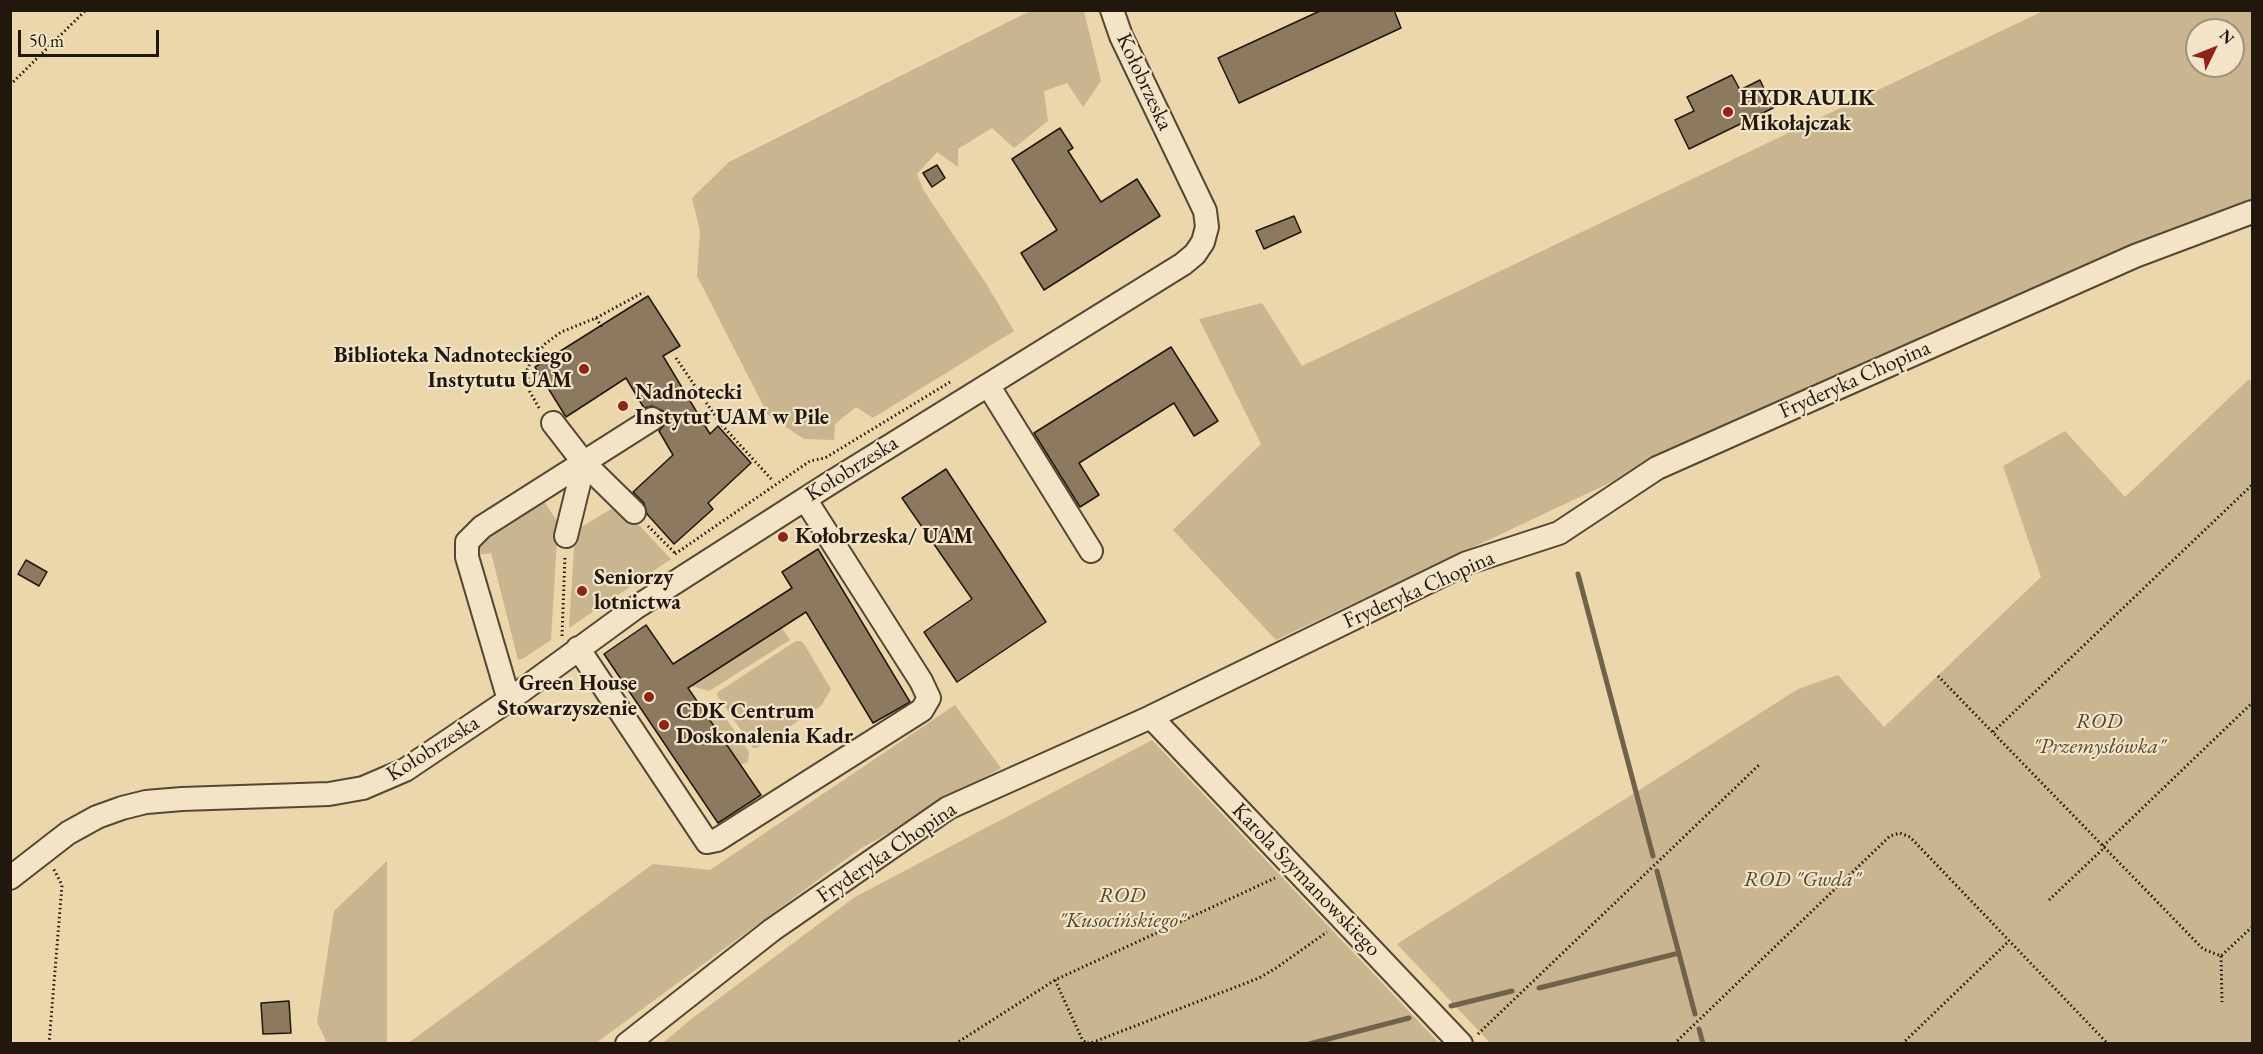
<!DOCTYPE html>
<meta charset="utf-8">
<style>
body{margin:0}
#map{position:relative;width:2263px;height:1054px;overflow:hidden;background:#ecd6ab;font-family:"EB Garamond",serif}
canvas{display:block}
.frame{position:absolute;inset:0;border:12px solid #21170c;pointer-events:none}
.north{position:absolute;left:2185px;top:18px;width:60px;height:60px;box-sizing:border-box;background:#f3e4c8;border:2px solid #9f927d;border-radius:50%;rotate:47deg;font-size:16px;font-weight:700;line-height:24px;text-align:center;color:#21170c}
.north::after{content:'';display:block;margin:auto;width:21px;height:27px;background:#8f2418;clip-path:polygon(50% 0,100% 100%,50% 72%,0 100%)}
.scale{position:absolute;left:18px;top:30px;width:141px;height:27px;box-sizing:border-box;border:3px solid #21170c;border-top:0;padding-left:8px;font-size:18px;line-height:21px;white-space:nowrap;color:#21170c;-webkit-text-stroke:4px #f3e4c8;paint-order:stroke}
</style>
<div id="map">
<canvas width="2263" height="1054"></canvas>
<div class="frame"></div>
<div class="north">N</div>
<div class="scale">50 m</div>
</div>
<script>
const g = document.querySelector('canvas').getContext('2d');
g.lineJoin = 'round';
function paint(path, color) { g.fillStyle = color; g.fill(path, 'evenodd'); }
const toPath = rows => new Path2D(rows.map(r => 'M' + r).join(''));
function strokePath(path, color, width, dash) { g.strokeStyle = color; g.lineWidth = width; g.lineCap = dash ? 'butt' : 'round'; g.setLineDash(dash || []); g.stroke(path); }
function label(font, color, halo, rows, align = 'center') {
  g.font = font + ' "EB Garamond",serif'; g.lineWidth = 4.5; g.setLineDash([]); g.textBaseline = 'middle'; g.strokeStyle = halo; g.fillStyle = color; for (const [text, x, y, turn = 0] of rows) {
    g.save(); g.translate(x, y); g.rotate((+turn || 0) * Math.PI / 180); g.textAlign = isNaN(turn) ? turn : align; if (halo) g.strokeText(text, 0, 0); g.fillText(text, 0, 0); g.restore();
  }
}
const green = toPath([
 [1032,10,1084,11,1101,81,1083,107,1067,83,1044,91,1048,121,1014,148,992,128,958,149,958,167,937,152,917,174,924,191,987,285,1014,331,873,418,856,407,835,424,834,440,804,439,768,415,697,276,700,231,692,198,729,162],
 [2043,11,2252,11,2252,202,1843,373,1276,640,1173,530,1261,444,1199,319,1262,303,1302,366],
 [2197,30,2233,30,2233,66,2197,66],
 [2249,379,2252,383,2252,1043,1490,1043,1397,944,1798,689,1838,675,1884,727,2041,577,2003,466,2065,431,2125,497],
 [542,498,558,523,551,640,524,658,518,660,491,553,478,555,478,546,484,536],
 [619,504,671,559,569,628,575,531],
 [782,628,790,640,709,691,691,686],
 [796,641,801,641,804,644,831,689,821,706,757,748,753,748,717,695,718,692],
 [955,705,1001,768,860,849,596,1043,407,1044,653,864,710,870],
 [721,711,749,752,748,762,741,765,710,719],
 [1152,740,1439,1043,663,1043,690,1020,855,897],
 [387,861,387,1043,327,1043,317,1022,334,911]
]);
const stream = toPath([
 [1578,574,1653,856],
 [1657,871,1695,1014],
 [1539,988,1679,953],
 [1451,1006,1512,991],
 [1699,1029,1703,1044],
 [1309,1044,1409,1018]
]);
const building = toPath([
 [1322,10,1394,10,1401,28,1239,103,1218,58,1322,10],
 [1732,75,1740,90,1760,80,1773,108,1689,149,1675,120,1694,111,1687,97,1732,75],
 [1060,128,1073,148,1068,151,1101,202,1137,179,1160,216,1044,290,1021,253,1057,230,1012,159,1060,128],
 [937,165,945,178,932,187,923,173,937,165],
 [1294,216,1301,232,1264,249,1256,231,1294,216],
 [648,296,680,346,663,356,710,434,718,426,751,463,708,503,713,509,674,544,647,514,644,503,633,492,673,455,659,431,664,425,665,418,663,411,652,406,644,408,626,378,566,417,535,367,648,296],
 [1171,347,1218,421,1194,436,1174,403,1079,463,1099,495,1080,507,1034,433,1171,347],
 [946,469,1046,622,957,682,924,632,972,599,902,498,946,469],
 [818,549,910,702,873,723,806,612,688,688,761,795,718,823,604,654,646,625,673,664,792,588,782,572,818,549],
 [26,560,47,572,39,586,18,574,26,560],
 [289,1001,291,1033,263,1034,261,1003,289,1001]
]);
const path = toPath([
 [10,85,86,10],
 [596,318,602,327],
 [676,358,720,423,773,481],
 [687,395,697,389],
 [539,408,530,392,527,370,532,359,545,344,561,332,596,318,644,292],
 [648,526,675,553],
 [675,554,810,461,825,458,950,382],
 [562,636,565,556],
 [1938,676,2203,949,2221,956,2252,927],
 [1993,732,2252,485],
 [2103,846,2252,703],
 [2049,900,2105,847],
 [2221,956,2222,1002],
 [1055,980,1082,1039,1086,1043,1091,1043,1259,978,1276,968,1327,932],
 [1478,1034,1760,764],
 [49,1044,62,885,53,868],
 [955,1044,1055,980,1275,878],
 [1674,1044,1890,836,1900,833,1910,837,2108,1044],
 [1902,1044,2009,941]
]);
const minor = toPath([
 [988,385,1091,551],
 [553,423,584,463,634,512],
 [566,536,584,463],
 [578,648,707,842,717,840,922,710,929,698,921,681,805,499],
 [509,700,467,557,467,542,482,527,652,419],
 [1151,717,1461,1044],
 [10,878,68,833,97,817,122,808,146,802,182,799,329,794,363,788,405,770,509,700,635,608,827,485,1183,264,1195,254,1203,242,1207,227,1205,211,1121,36,1112,10],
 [627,1044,772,930,948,808,1151,717,1467,563,1559,533,1657,468,2135,256,2252,212]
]);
const markers = [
 [1728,112,6,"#8f2418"],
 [584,369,6,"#8f2418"],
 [623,406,6,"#8f2418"],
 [783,537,6,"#8f2418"],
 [582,591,6,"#8f2418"],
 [649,697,6,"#8f2418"],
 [664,725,6,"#8f2418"]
];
const streetNames = [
 ["Kołobrzeska",1144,82,65],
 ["Fryderyka Chopina",1855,380,-24],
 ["Kołobrzeska",852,469,-32],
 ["Fryderyka Chopina",1419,590,-24],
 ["Kołobrzeska",433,749,-32],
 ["Fryderyka Chopina",887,853,-34],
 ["Karola Szymanowskiego",1306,880,46]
];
const poiNames = [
 ["HYDRAULIK",1740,99],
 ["Mikołajczak",1740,124],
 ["Biblioteka Nadnoteckiego",572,356,"right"],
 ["Instytutu UAM",572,381,"right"],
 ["Nadnotecki",635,393],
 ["Instytut UAM w Pile",635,418],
 ["Kołobrzeska/ UAM",795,537],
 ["Seniorzy",594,578],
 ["lotnictwa",594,603],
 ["Green House",637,684,"right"],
 ["Stowarzyszenie",637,709,"right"],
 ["CDK Centrum",676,712],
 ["Doskonalenia Kadr",676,737]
];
const parkNames = [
 ["ROD",2099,722],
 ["\"Przemysłówka\"",2099,747],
 ["ROD \"Gwda\"",1802,880],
 ["ROD",1122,896],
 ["\"Kusocińskiego\"",1122,921]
];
paint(green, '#c9b690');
strokePath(stream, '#71634b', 5);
paint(building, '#8b7a5f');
strokePath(building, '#21170c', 1.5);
strokePath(minor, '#544734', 26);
strokePath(path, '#21170c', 3, [1.5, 3]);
strokePath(minor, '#f3e4c8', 22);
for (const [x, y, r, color] of markers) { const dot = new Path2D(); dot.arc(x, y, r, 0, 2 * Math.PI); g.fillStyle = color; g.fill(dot); strokePath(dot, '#f3e4c8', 2); }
label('22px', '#21170c', '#f3e4c8', streetNames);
label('bold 22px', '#21170c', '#f3e4c8', poiNames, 'left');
label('italic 22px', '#534734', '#f3e4c8', parkNames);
</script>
